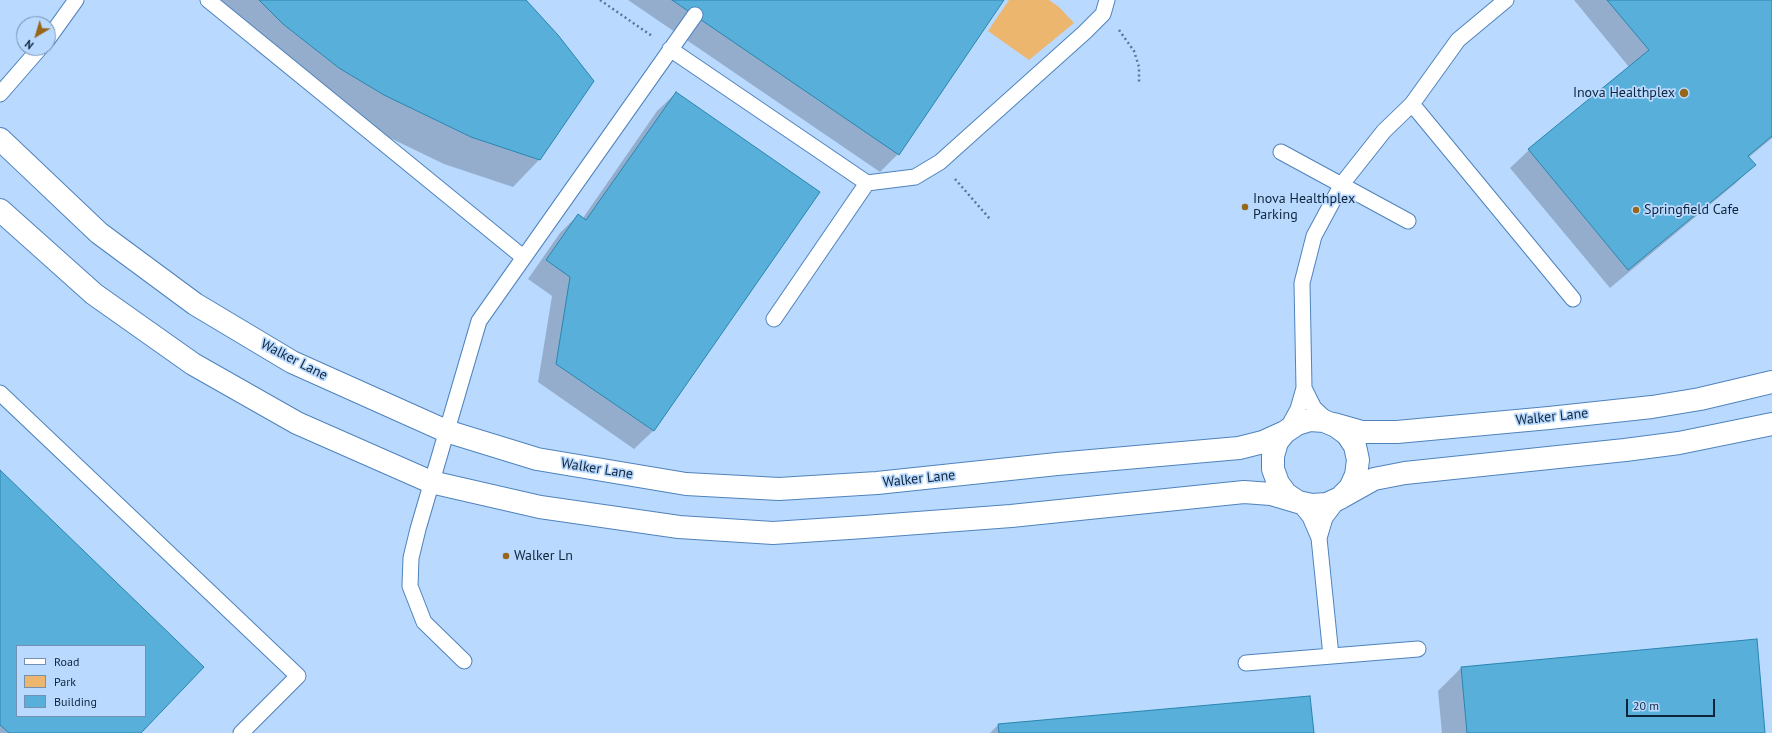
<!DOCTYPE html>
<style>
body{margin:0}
#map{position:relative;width:1772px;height:733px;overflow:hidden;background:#b9d9ff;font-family:"PT Sans",sans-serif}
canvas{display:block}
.legend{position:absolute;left:16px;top:645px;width:130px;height:72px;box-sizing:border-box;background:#b9d9ff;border:1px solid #7591b1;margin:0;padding:5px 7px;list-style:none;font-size:12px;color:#0f253c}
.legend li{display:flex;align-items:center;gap:8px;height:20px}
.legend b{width:20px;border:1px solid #7591b1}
.north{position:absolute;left:16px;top:16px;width:40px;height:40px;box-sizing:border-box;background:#b9d9ff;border:1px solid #7591b1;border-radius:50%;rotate:218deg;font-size:11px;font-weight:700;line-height:16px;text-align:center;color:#0f253c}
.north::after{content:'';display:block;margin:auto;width:14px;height:18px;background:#986619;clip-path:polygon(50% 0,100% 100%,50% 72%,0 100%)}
.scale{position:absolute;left:1626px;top:699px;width:89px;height:18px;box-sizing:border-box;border:2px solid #0f253c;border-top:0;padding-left:5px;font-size:12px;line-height:14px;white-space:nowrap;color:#0f253c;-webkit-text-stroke:3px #b9d9ff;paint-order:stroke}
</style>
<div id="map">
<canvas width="1772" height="733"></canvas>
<ul class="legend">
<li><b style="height:5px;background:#fff"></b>Road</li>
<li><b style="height:11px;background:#ecb66f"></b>Park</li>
<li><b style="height:11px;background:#58afda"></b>Building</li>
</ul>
<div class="north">N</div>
<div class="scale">20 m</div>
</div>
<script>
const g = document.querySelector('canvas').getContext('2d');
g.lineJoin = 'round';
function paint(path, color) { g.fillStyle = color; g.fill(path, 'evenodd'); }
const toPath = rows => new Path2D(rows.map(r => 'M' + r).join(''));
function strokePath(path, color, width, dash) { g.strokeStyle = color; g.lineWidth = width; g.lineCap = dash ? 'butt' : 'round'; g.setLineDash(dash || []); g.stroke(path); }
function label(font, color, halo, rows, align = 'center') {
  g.font = font + ' "PT Sans",sans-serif'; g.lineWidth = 3.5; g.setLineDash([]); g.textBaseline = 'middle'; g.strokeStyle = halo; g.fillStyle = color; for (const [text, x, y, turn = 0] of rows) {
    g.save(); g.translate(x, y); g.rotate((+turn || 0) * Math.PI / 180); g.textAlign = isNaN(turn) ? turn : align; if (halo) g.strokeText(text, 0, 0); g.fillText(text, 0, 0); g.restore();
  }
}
const green = toPath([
 [1009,0,1049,0,1059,7,1074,23,1029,60,988,31]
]);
const shadow = toPath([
 [207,0,524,0,539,160,513,187,444,164,357,122,312,95,257,51,217,13],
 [628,0,1003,0,898,154,880,172],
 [1574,0,1772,0,1772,138,1748,158,1754,165,1736,183,1610,288,1510,168,1529,150,1629,67],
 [676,93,819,192,653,431,634,449,538,382,552,296,528,279,560,233,578,215,583,218,657,111],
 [0,471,203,667,139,733,0,733],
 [17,646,145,646,145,716,17,716],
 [1461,668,1764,733,1442,733,1438,691],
 [998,725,1313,733,990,733]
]);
const building = toPath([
 [259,0,526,0,558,35,594,81,540,160,471,137,384,95,339,68,283,24,259,0],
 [672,0,1004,0,899,155,672,0],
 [1607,0,1772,0,1772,136,1748,156,1756,165,1628,270,1528,149,1649,50,1607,0],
 [676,92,820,192,654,431,556,364,570,277,546,260,578,214,586,220,676,92],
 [0,470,204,667,141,733,9,733,0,725,0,470],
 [17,646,145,646,145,716,17,716,17,646],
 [1757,639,1765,733,1467,733,1461,667,1757,639],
 [1310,696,1314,733,999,733,998,724,1310,696]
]);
const path = toPath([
 [600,0,652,36],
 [1119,30,1134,51,1139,67,1139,84],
 [955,179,990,219]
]);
const service = toPath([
 [208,0,523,257],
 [48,39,76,0],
 [670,49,867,183,915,177,940,162,1085,32,1103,14,1107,0],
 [0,94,40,48],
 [1412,104,1573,299],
 [1281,152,1408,221],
 [774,319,867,183],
 [1304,388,1314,408,1330,423],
 [0,393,298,676,241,733],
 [1286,431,1298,409,1304,388,1302,283,1314,236,1342,184,1384,131,1412,104,1458,40,1506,0],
 [1298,502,1310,517,1319,538,1331,656],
 [1319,538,1325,518,1340,498],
 [464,661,424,622,410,586,411,558,418,529,479,321,695,15],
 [1246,663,1418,649]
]);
const tertiary = toPath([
 [0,139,99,233,195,304,292,362,446,431,537,459,686,484,779,489,877,483,1057,464,1239,448,1263,442,1285,432],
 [0,210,94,294,193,364,297,423,431,482,540,507,679,527,773,533,864,527,1011,516,1244,492,1271,494,1298,502],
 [1334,424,1362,432,1397,432,1549,418,1652,407,1700,399,1772,382],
 [1340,498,1350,488,1356,475,1358,460,1355,446,1347,434,1336,426,1324,421,1310,420,1297,424,1285,432,1277,442,1273,456,1273,469,1278,483,1286,494,1298,502,1312,505,1327,504,1340,498,1374,479,1405,473,1625,450,1679,443,1772,424]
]);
const markers = [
 [1684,93,5,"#986619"],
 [1245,207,4,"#986619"],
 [1636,210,4,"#986619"],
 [506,556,4,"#986619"]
];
const poiNames = [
 ["Inova Healthplex",1675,93,"right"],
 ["Inova Healthplex",1253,199],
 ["Parking",1253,215],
 ["Springfield Cafe",1644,210],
 ["Walker Ln",514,556]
];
const streetNames = [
 ["Walker Lane",294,360,27],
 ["Walker Lane",1552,417,-6],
 ["Walker Lane",597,469,9],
 ["Walker Lane",919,479,-6]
];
paint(green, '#ecb66f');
paint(shadow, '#0003');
paint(building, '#58afda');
strokePath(building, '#2985af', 1);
strokePath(service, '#4f83bc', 17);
strokePath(tertiary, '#4f83bc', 24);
strokePath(path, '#5c7694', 2.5, [2, 3]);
strokePath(service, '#fff', 15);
strokePath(tertiary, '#fff', 22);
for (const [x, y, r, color] of markers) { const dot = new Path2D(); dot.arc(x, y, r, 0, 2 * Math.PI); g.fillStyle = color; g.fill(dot); strokePath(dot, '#b9d9ff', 1.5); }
label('14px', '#0f253c', '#b9d9ff', poiNames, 'left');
label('14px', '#0f253c', '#b9d9ff', streetNames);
</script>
